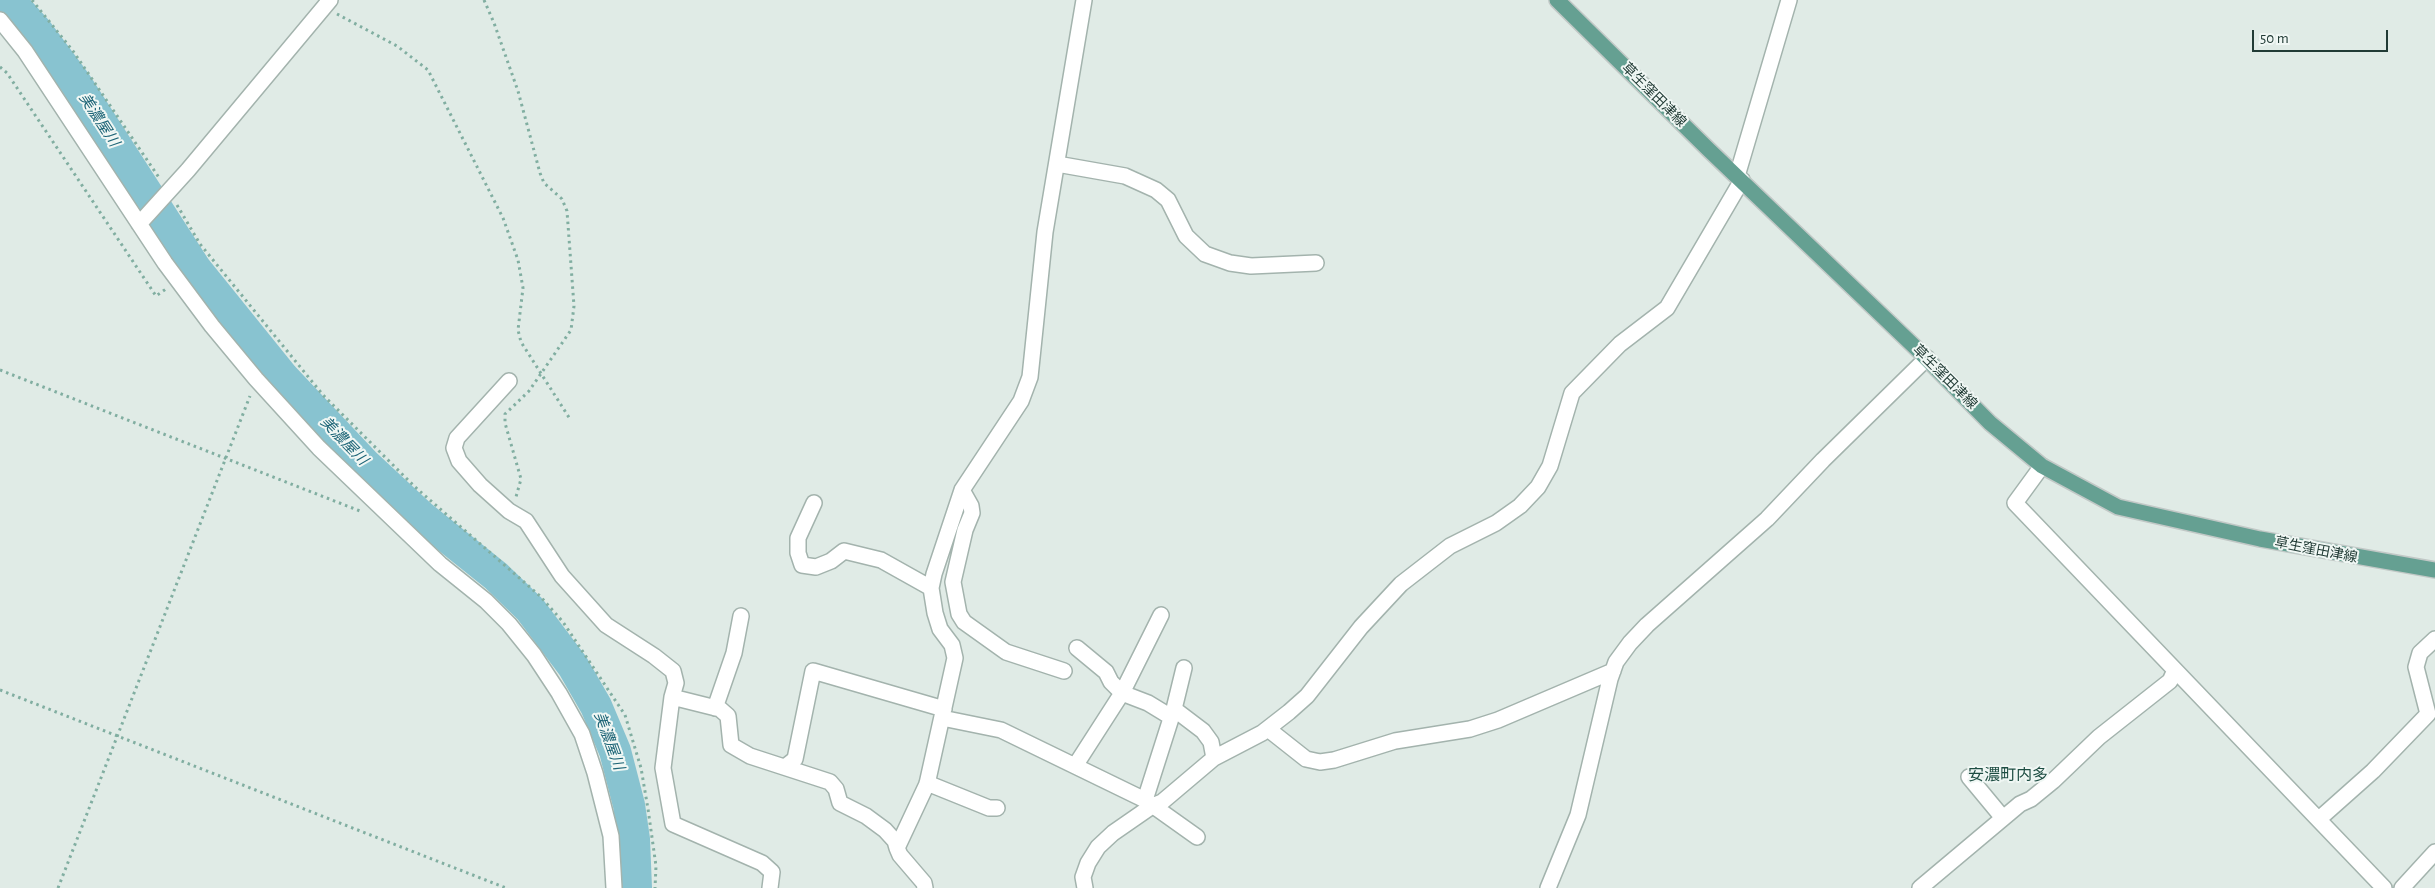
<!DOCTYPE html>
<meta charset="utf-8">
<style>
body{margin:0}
#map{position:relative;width:2435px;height:888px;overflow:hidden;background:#e0ebe6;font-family:"Alegreya Sans",sans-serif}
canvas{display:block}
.scale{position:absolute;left:2252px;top:30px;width:136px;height:22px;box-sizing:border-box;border:2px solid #213b35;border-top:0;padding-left:6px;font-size:15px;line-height:18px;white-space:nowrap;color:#213b35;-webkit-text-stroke:4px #f0f7f4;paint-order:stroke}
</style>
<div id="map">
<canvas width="2435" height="888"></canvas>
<div class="scale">50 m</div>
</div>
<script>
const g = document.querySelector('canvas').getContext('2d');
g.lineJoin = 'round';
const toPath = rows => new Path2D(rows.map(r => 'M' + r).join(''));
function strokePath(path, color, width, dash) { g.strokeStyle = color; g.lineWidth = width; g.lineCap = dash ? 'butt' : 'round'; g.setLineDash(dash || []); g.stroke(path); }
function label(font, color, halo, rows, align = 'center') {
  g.font = font + ' "Alegreya Sans","Noto Sans JP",sans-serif'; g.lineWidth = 4; g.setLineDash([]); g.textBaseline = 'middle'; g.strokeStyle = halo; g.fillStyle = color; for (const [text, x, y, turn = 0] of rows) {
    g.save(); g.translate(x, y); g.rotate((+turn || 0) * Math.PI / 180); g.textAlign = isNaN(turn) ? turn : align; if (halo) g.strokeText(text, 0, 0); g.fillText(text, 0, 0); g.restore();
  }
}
const river = toPath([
 [9,0,37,31,75,82,195,268,283,377,365,464,421,516,496,576,530,609,573,666,596,706,615,751,629,805,634,839,636,888]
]);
const path = toPath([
 [32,0,73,51,160,179],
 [484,0,494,23,518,91,540,173,544,183,562,199,567,211,574,306,571,330,529,391,505,414,505,423,521,479,516,497],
 [337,14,397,46,428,70,503,218,518,260,523,288,518,330,521,342,570,419],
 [0,67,7,73,156,296,166,289],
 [177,205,200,244,323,395,415,487,540,596,563,622,625,715,641,768,648,809,656,866,655,888],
 [0,370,360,511],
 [0,690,506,888],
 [58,888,250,396]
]);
const minor = toPath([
 [0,20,25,51,165,263,212,326,256,379,319,448,440,564,486,601,509,624,534,655,559,693,582,734,595,773,611,836,614,888],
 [1057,164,1125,176,1156,190,1168,200,1186,236,1205,254,1230,263,1251,266,1316,263],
 [1737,176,1789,0],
 [139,224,188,170,330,0],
 [509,381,457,438,454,448,459,461,480,485,509,511,526,521,562,576,606,625,654,656,673,671,676,683,672,697,663,768,673,824,762,863,772,872,770,888],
 [2042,466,2015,503,2384,888],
 [962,490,971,506,972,513,965,530,953,582,959,614,964,622,1006,652,1064,671],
 [814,503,798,538,798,553,802,565,816,567,831,561,844,551,881,560,931,588],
 [1077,648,1106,672,1111,682,1122,693,1148,703,1171,717],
 [672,697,720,709,728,716,731,745,750,756,830,782,836,789,840,803,866,816,885,830,895,841,897,848],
 [715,708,734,653,741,616],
 [1174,709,1203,731,1211,742,1214,758],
 [942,718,1001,730,1145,800,1197,837],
 [1268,729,1306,759,1320,762,1334,760,1395,741,1470,729,1498,720,1613,671],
 [1075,766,1122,693,1161,615],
 [785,767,795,759,813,671,944,709],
 [1969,777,2003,818],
 [927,783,989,808,997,808],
 [1145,800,1174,709,1184,668],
 [2319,819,2373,771,2428,714,2416,667,2420,653,2435,639],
 [925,888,924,883,900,855,897,848,927,784,955,658,952,645,940,629,935,613,931,588,934,574,962,490,1021,401,1030,377,1045,232,1084,0],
 [1085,888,1083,877,1088,863,1098,847,1113,833,1152,806,1162,802,1214,758,1262,733,1289,712,1307,696,1361,627,1401,584,1450,546,1496,523,1520,506,1538,487,1550,466,1572,393,1620,344,1667,308,1742,180],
 [1548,888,1578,815,1610,679,1616,662,1630,643,1647,625,1767,519,1823,460,1927,358],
 [1920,888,2020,804,2031,799,2053,781,2099,737,2170,681,2175,670],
 [2402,888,2435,852]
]);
const major = toPath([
 [1557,0,1709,150,1918,350,1990,423,2042,466,2118,507,2260,539,2435,570]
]);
const streetNames = [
 ["草生窪田津線",1654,95,45],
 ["草生窪田津線",1945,377,45],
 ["草生窪田津線",2316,550,11]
];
const waterNames = [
 ["美濃屋川",99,120,57],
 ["美濃屋川",344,441,46],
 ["美濃屋川",609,741,70]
];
const quarterNames = [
 ["安濃町内多",2008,775]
];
strokePath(river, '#88c3d0', 32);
strokePath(minor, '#a3b3ad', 18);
strokePath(major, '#c1c8c6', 18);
strokePath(path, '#81aea1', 3, [2.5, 4]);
strokePath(minor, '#fff', 15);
strokePath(major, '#65a092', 15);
label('14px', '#213b35', '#f0f7f4', streetNames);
label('italic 15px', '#1c6476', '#f0f7f4', waterNames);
label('16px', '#1d4d42', '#f0f7f4', quarterNames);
</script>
